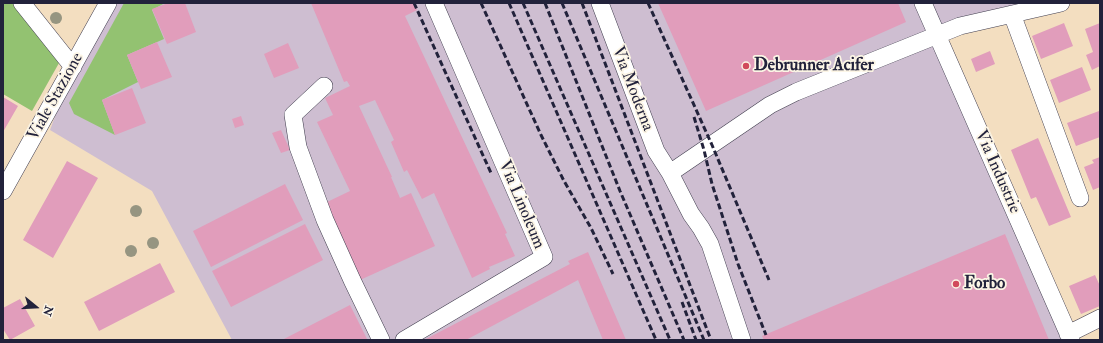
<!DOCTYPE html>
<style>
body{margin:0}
#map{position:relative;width:1103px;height:343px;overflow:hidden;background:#f3dec0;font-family:"IM FELL Double Pica",serif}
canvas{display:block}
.frame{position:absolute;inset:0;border:4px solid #22223b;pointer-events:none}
.north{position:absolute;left:16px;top:287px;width:40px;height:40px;-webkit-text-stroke:3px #fcf5e5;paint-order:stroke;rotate:108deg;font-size:11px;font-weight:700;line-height:16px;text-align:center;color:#22223b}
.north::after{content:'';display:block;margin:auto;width:14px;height:18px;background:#22223b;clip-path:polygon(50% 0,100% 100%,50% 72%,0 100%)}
</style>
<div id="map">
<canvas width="1103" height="343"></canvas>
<div class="frame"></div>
<div class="north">N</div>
</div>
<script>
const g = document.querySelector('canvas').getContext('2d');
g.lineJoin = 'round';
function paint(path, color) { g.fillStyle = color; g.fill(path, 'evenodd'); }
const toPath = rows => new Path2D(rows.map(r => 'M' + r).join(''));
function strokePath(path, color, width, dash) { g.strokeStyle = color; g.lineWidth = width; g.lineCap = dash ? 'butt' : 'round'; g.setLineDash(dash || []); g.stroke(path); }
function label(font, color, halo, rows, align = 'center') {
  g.font = font + ' "IM FELL Double Pica",serif'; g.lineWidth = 3.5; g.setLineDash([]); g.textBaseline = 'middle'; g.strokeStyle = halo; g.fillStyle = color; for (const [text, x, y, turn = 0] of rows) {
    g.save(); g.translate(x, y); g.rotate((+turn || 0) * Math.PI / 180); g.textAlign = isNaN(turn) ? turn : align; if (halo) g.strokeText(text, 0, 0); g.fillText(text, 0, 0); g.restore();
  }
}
const industrial = toPath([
 [108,3,1030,3,937,35,1071,340,232,340,152,191,50,130,73,67]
]);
const green = toPath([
 [3,3,12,3,59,63,32,111,3,94],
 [124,3,165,3,152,10,164,39,127,55,138,82,102,100,115,135,74,114,69,103]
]);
const building = toPath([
 [168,3,185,3,196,32,167,44,152,9],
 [311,3,414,3,417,10,405,16,507,233,505,234,515,256,489,267,490,269,472,278,434,193,422,199,407,170,404,172,391,142,394,140,375,100,359,106,392,177,391,177,400,198,411,193,435,246,360,280,325,203,350,191,317,122,333,115,325,98,350,86,347,81,344,82],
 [658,3,898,3,906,22,706,111],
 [1064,23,1073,46,1041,59,1032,36],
 [1100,23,1100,66,1092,70,1086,55,1093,52,1085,29],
 [157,42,172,77,141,89,127,55],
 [288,43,299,68,274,78,264,54],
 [990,51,995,64,976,72,971,59],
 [1082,67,1091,90,1059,103,1050,80],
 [132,88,146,123,115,135,102,100],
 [3,97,18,106,3,132],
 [1099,111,1100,137,1076,146,1067,123],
 [241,116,244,125,235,128,232,119],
 [281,130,290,150,281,153,272,133],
 [1038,138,1071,217,1049,226,1036,197,1031,199,1011,150],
 [1100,157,1100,187,1093,190,1084,167,1094,163,1092,160],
 [67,161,98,178,53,258,23,240],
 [285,184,303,220,211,267,193,231],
 [305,224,323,260,231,307,212,271],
 [1005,234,1049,340,764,340,762,336],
 [588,252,626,340,603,340,578,280,466,340,424,340,570,264,568,261],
 [160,263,175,292,99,331,84,302],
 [1095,275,1100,286,1100,306,1081,314,1069,286],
 [20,299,35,326,10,340,3,329,4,319,3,308],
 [350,305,367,339,365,340,282,340]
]);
const minor = toPath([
 [22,3,73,67],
 [600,3,656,151,670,173,691,214,701,228,710,244,742,340],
 [923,3,1071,340],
 [1012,14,1080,198],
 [324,86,293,115,298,147,325,220,352,280,381,340],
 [670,173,770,105,796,92,960,26,1061,3],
 [3,191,108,3],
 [1068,334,1100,318],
 [404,340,544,257,434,3]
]);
const rail = toPath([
 [414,3,491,173],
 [481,3,541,135,564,181,591,228,613,274],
 [509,3,656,340],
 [523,3,670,340],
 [545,3,620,191,684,340],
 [562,3,704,340],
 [582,3,711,340],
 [648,3,712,145,769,280],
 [694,117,704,150,712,184,738,264,766,335],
 [682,302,696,340]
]);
const trees = [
 [56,18],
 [136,211],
 [153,243],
 [131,251]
];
const markers = [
 [746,66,4,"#d1495b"],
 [956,284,4,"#d1495b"]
];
const poiNames = [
 ["Debrunner Acifer",754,66],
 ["Forbo",964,284]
];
const streetNames = [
 ["Via Moderna",632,89,69],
 ["Viale Stazione",56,97,-61],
 ["Via Industrie",997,172,66],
 ["Via Linoleum",521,205,67]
];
paint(industrial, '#cebed1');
paint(green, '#93c271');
paint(building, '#e19dbb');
strokePath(minor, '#413e4f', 18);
strokePath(minor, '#fff', 17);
strokePath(rail, '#22223b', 3, [6, 3]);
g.fillStyle = '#969581';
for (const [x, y] of trees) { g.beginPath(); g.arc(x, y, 6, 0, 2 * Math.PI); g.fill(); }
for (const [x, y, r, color] of markers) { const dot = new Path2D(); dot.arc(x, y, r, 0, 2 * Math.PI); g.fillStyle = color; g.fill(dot); strokePath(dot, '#fcf5e5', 1.5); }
label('bold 17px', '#22223b', '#fcf5e5', poiNames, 'left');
label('17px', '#22223b', '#fcf5e5', streetNames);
</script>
